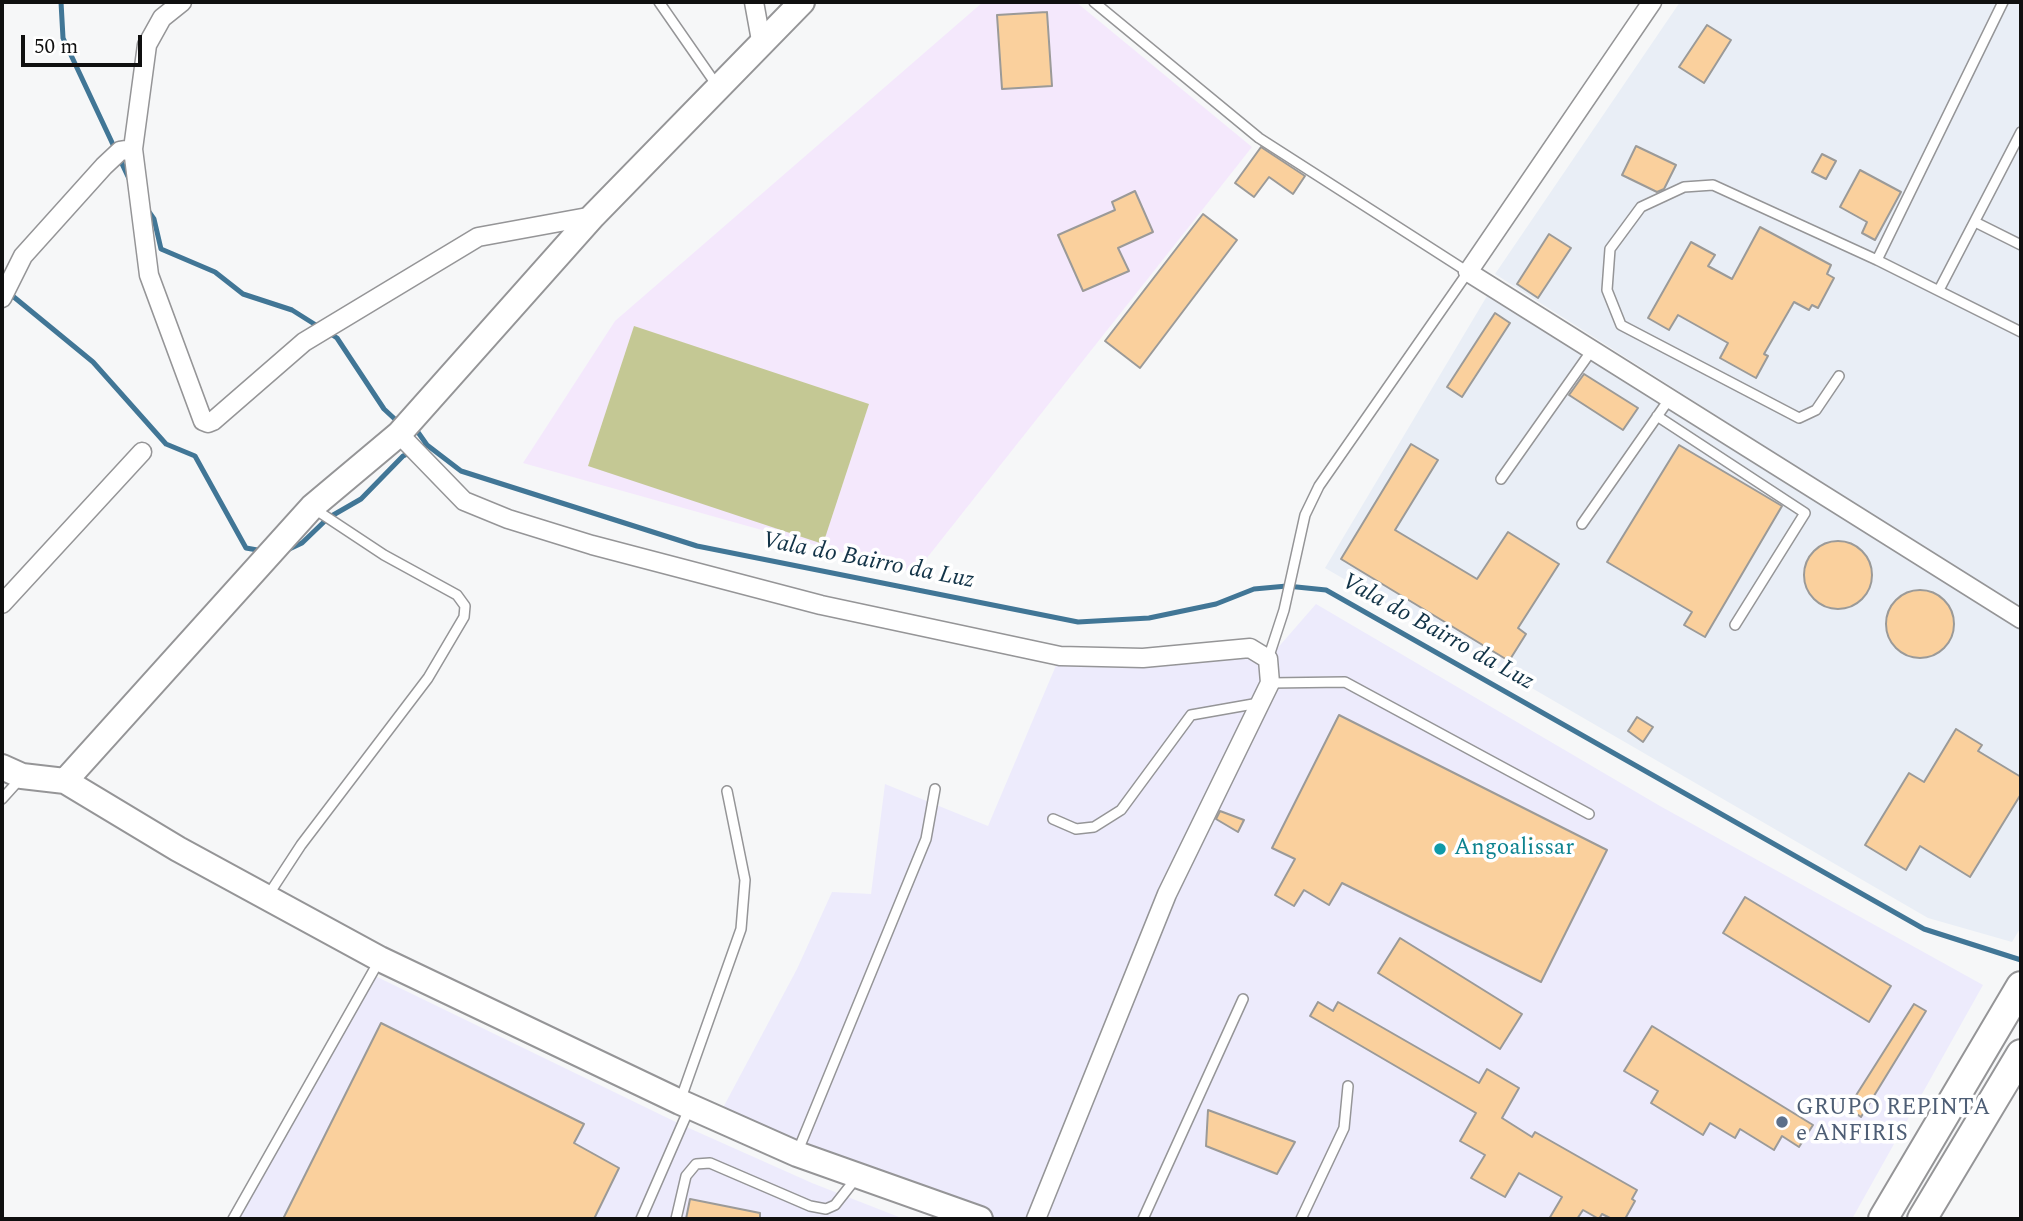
<!DOCTYPE html>
<style>
body{margin:0}
#map{position:relative;width:2023px;height:1221px;overflow:hidden;background:#f6f7f8;font-family:Spectral,serif}
canvas{display:block}
.frame{position:absolute;inset:0;border:4px solid #101010;pointer-events:none}
.scale{position:absolute;left:21px;top:35px;width:121px;height:32px;box-sizing:border-box;border:4px solid #101010;border-top:0;padding-left:9px;font-size:21px;line-height:24px;white-space:nowrap;color:#101010;-webkit-text-stroke:5px #fff;paint-order:stroke}
</style>
<div id="map">
<canvas width="2023" height="1221"></canvas>
<div class="frame"></div>
<div class="scale">50 m</div>
</div>
<script>
const g = document.querySelector('canvas').getContext('2d');
g.lineJoin = 'round';
function paint(path, color) { g.fillStyle = color; g.fill(path, 'evenodd'); }
const toPath = rows => new Path2D(rows.map(r => 'M' + r).join(''));
function strokePath(path, color, width, dash) { g.strokeStyle = color; g.lineWidth = width; g.lineCap = dash ? 'butt' : 'round'; g.setLineDash(dash || []); g.stroke(path); }
function label(font, color, halo, rows, align = 'center') {
  g.font = font + ' Spectral,serif'; g.lineWidth = 7; g.setLineDash([]); g.textBaseline = 'middle'; g.strokeStyle = halo; g.fillStyle = color; for (const [text, x, y, turn = 0] of rows) {
    g.save(); g.translate(x, y); g.rotate((+turn || 0) * Math.PI / 180); g.textAlign = isNaN(turn) ? turn : align; if (halo) g.strokeText(text, 0, 0); g.fillText(text, 0, 0); g.restore();
  }
}
const commercial = toPath([
 [1316,604,1660,806,1983,985,1852,1219,1055,1219,1040,1210,1036,1219,975,1219,717,1119,797,969,832,892,871,894,885,784,988,826,1060,656,1210,650,1268,659],
 [371,974,682,1125,812,1183,904,1219,234,1219]
]);
const built = toPath([
 [1680,2,2021,2,2021,610,1495,274],
 [1487,296,2021,629,2021,927,2012,942,1928,918,1325,568]
]);
const education = toPath([
 [983,2,1076,2,1252,147,915,573,523,463,615,321]
]);
const green = toPath([
 [634,326,869,404,823,544,588,466]
]);
const stream = toPath([
 [61,2,63,38,131,183],
 [147,209,154,219,161,249,215,272,243,294,292,310,319,327],
 [9,293,93,362,166,444,195,456,246,548,263,551],
 [328,332,337,338,384,409,398,422],
 [415,428,427,445],
 [285,551,302,543,328,518,361,499,403,456,427,445,461,471,697,546,1078,622,1149,618,1216,604,1254,589,1287,586,1326,590,1924,929,2021,960]
]);
const building = toPath([
 [1047,12,1052,86,1002,89,997,15,1047,12],
 [1707,25,1731,40,1704,83,1679,67,1707,25],
 [1636,146,1676,165,1664,189,1657,192,1622,175,1636,146],
 [1261,147,1305,176,1293,194,1269,177,1254,197,1235,183,1261,147],
 [1822,154,1836,161,1826,179,1812,172,1822,154],
 [1860,170,1901,192,1875,240,1862,233,1867,222,1840,207,1860,170],
 [1135,191,1153,232,1118,248,1129,271,1083,291,1058,235,1115,210,1112,202,1135,191],
 [1203,214,1237,240,1140,368,1105,341,1203,214],
 [1760,227,1831,265,1827,274,1834,278,1818,308,1812,305,1809,310,1794,302,1764,354,1768,356,1756,378,1720,358,1728,343,1678,315,1669,330,1648,318,1691,242,1715,255,1708,266,1732,279,1760,227],
 [1549,234,1571,248,1538,298,1517,284,1549,234],
 [1495,313,1510,323,1462,397,1447,387,1495,313],
 [1584,374,1638,408,1623,430,1569,395,1584,374],
 [1411,444,1438,460,1395,530,1477,579,1508,532,1559,564,1518,628,1526,634,1509,661,1341,559,1411,444],
 [1679,445,1782,506,1705,637,1684,625,1692,612,1607,562,1679,445],
 '1804 575a34 34 0 1 1 68 0a34 34 0 1 1-68 0Z',
 '1886 624a34 34 0 1 1 68 0a34 34 0 1 1-68 0Z',
 [1339,715,1607,850,1541,982,1342,883,1329,905,1304,890,1294,906,1275,895,1295,859,1272,848,1339,715],
 [1637,717,1653,727,1643,742,1628,731,1637,717],
 [1956,729,1982,745,1978,751,2021,777,2021,794,1970,877,1920,846,1906,870,1865,845,1909,773,1924,782,1956,729],
 [1220,811,1244,820,1238,832,1216,819,1220,811],
 [1745,897,1891,986,1869,1022,1723,933,1745,897],
 [1400,938,1522,1014,1500,1049,1378,973,1400,938],
 [1318,1002,1333,1011,1338,1002,1479,1083,1487,1069,1519,1088,1502,1118,1532,1137,1535,1132,1637,1190,1632,1199,1635,1201,1625,1219,1612,1219,1602,1214,1599,1219,1583,1210,1577,1219,1549,1219,1562,1197,1519,1173,1505,1197,1471,1178,1485,1155,1460,1141,1476,1113,1310,1016,1318,1002],
 [1914,1004,1926,1011,1861,1117,1848,1108,1914,1004],
 [381,1023,584,1124,574,1143,619,1168,594,1219,283,1219,381,1023],
 [1652,1026,1813,1125,1799,1147,1782,1136,1774,1150,1740,1129,1735,1138,1710,1123,1703,1135,1651,1103,1658,1091,1624,1071,1652,1026],
 [1208,1110,1295,1142,1277,1174,1206,1146,1208,1110],
 [690,1199,760,1213,760,1219,686,1219,690,1199]
]);
const lane = toPath([
 [659,2,718,87],
 [1094,2,1259,138,1468,272,1319,486,1305,515,1284,610,1268,659],
 [1975,222,2021,245],
 [1877,260,2003,2],
 [1939,290,2021,132],
 [1839,376,1816,410,1799,418,1621,325,1607,290,1610,249,1641,207,1684,187,1713,185,1877,260,2021,332],
 [1657,416,1805,513,1735,625],
 [1501,479,1592,350],
 [1582,524,1670,398],
 [1270,683,1345,682,1589,814],
 [2,799,21,778],
 [1053,819,1076,829,1094,827,1121,810,1191,715,1259,703],
 [267,897,301,845,428,678,464,617,465,606,457,595,384,555,313,508],
 [680,1101,741,929,745,880,727,791],
 [797,1153,926,839,935,789],
 [233,1219,379,961],
 [641,1219,689,1109],
 [676,1219,686,1176,696,1164,710,1163,810,1206,826,1209,835,1205,857,1177],
 [1143,1219,1243,999],
 [1301,1219,1344,1128,1348,1086]
]);
const street = toPath([
 [182,2,162,18,147,45,133,149,149,275,203,421,208,423,213,421,304,342,478,237,593,216],
 [754,2,762,46],
 [1652,2,1468,272,2021,619],
 [2,298,23,256,104,166,120,151,133,149],
 [399,434,464,501,508,519,592,545,821,605,1060,656,1143,658,1250,648,1268,659,1270,683,1167,894,1036,1219],
 [2,604,142,452]
]);
const secondary = toPath([
 [2,767,22,776,65,781,178,849,380,959,680,1102,797,1154,980,1219],
 [65,781,312,507,399,434,593,216,802,2]
]);
const primary = toPath([
 [1883,1219,2021,986],
 [1922,1219,2021,1054]
]);
const markers = [
 [1440,849,7,"#0f9aa8"],
 [1782,1122,7,"#5c6f8a"]
];
const cultureNames = [
 ["Angoalissar",1454,849]
];
const serviceNames = [
 ["GRUPO REPINTA",1796,1109],
 ["e ANFIRIS",1796,1135]
];
const waterNames = [
 ["Vala do Bairro da Luz",868,562,11],
 ["Vala do Bairro da Luz",1437,633,29]
];
paint(commercial, '#edebfc');
paint(built, '#e9eef6');
paint(education, '#f4e8fc');
paint(green, '#c4c894');
strokePath(stream, '#417696', 5);
paint(building, '#fad09d');
strokePath(building, '#9b9a98', 2);
strokePath(lane, '#959597', 12);
strokePath(street, '#959597', 21);
strokePath(secondary, '#959597', 28);
strokePath(primary, '#959597', 32);
strokePath(lane, '#fff', 9);
strokePath(street, '#fff', 18);
strokePath(secondary, '#fff', 24);
strokePath(primary, '#fff', 28);
for (const [x, y, r, color] of markers) { const dot = new Path2D(); dot.arc(x, y, r, 0, 2 * Math.PI); g.fillStyle = color; g.fill(dot); strokePath(dot, '#fff', 2.5); }
label('23px', '#0d838f', '#fff', cultureNames, 'left');
label('23px', '#4e5e75', '#fff', serviceNames, 'left');
label('italic 24px', '#123347', '#fff', waterNames);
</script>
